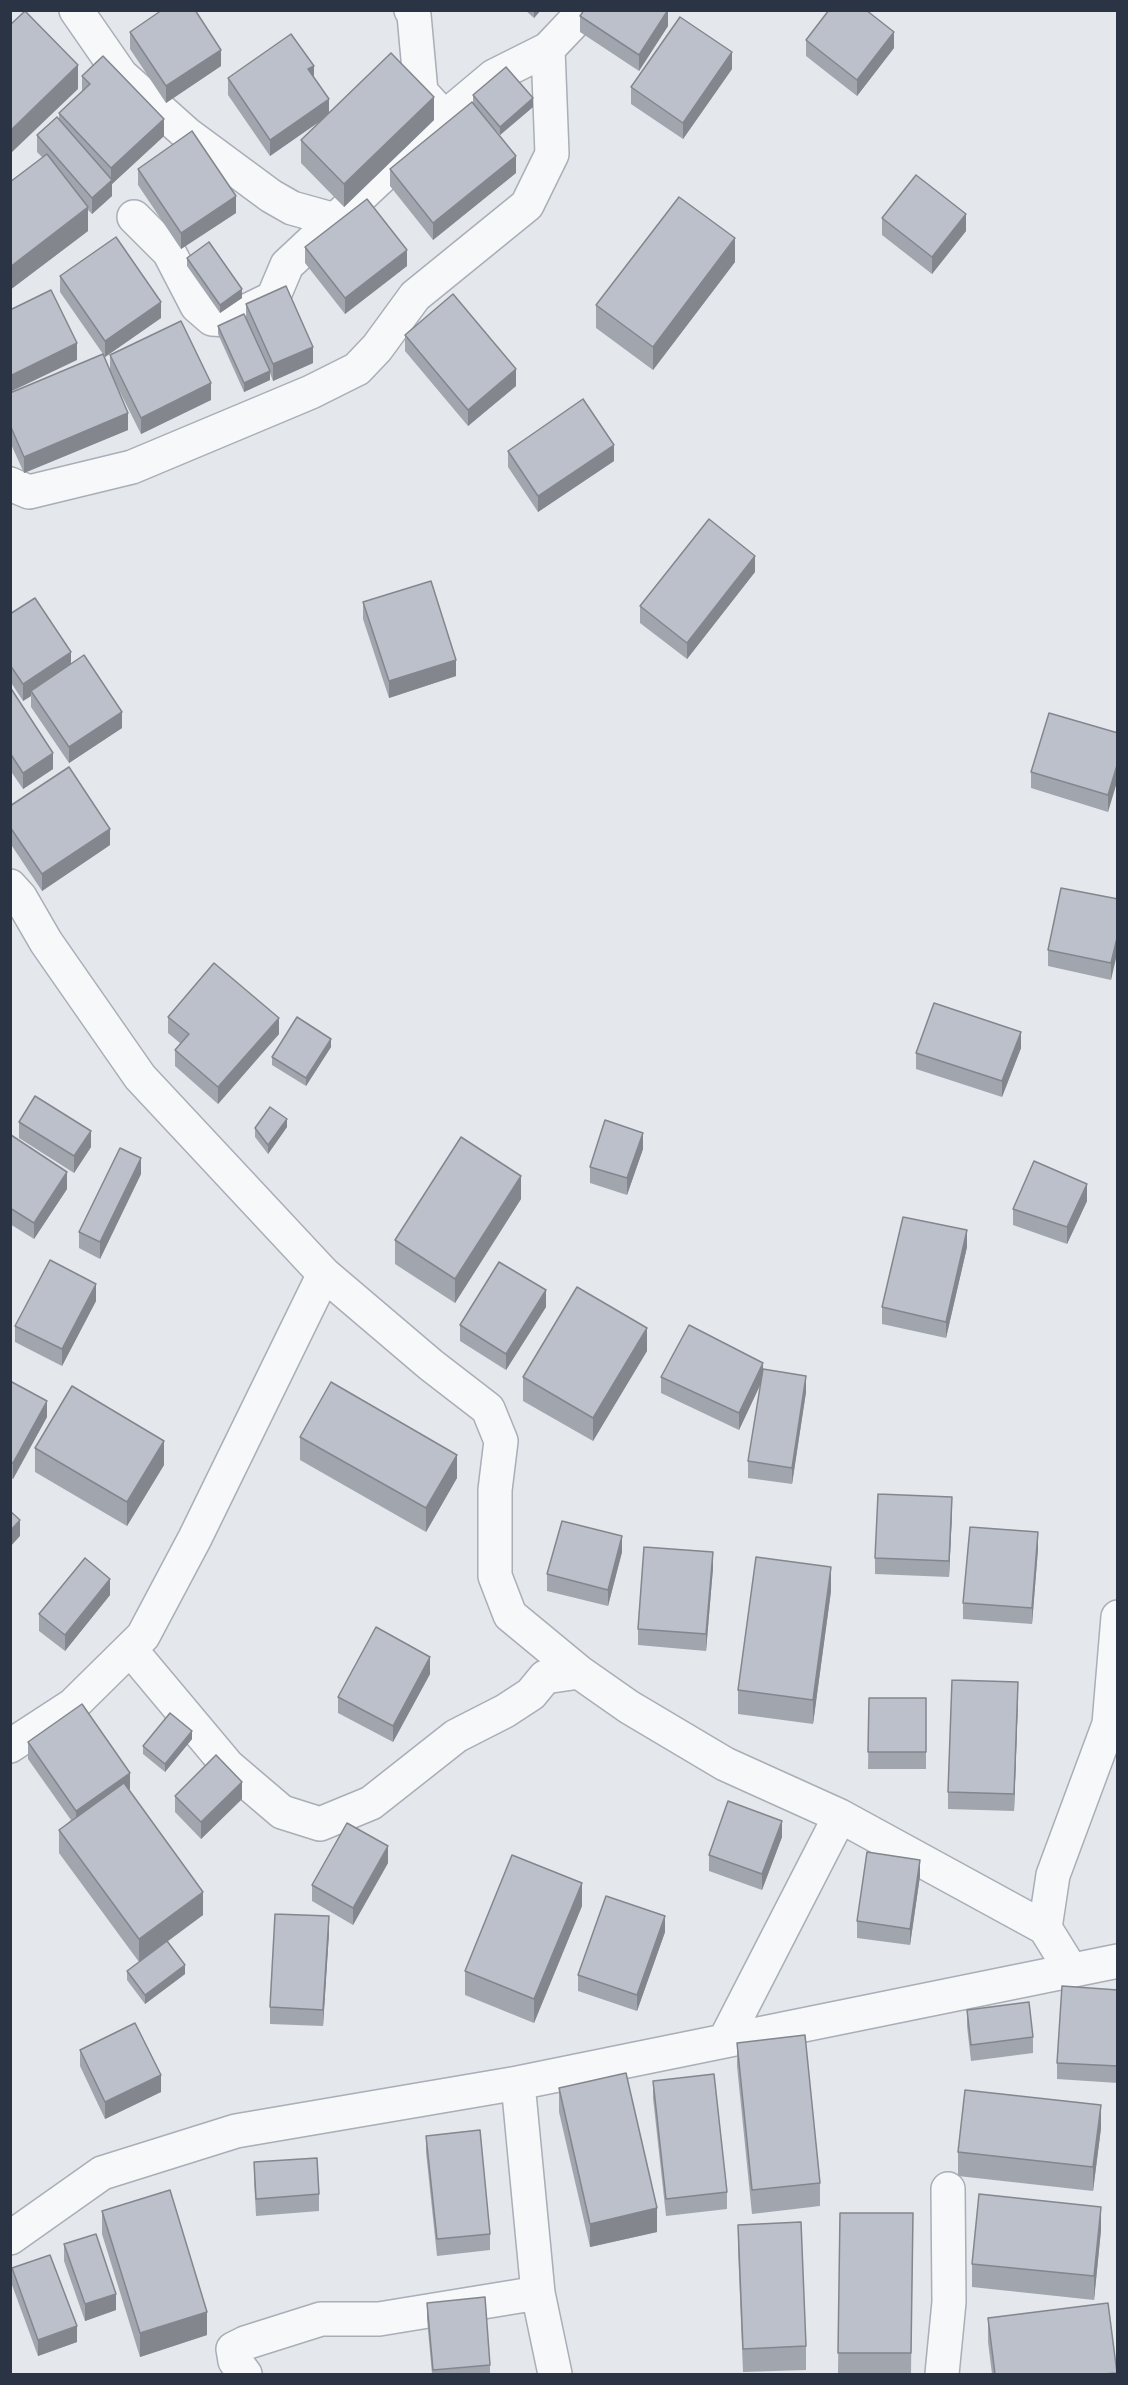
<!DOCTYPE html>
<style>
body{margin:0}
#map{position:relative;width:1128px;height:2385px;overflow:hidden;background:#e4e7ec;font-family:"PT Sans",sans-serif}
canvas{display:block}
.frame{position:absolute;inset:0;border:12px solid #2b3445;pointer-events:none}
</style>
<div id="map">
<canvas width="1128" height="2385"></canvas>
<div class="frame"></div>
</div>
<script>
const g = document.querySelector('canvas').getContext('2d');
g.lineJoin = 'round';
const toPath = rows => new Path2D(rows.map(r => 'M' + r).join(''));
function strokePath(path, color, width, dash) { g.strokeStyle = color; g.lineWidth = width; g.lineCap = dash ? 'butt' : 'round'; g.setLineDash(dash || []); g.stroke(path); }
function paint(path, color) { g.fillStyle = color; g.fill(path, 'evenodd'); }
const minor = toPath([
 [76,10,121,75,187,134,271,196,292,208,335,220],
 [411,10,414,15,421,92,443,116],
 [134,217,169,252,197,306,212,319,228,320,273,298,287,265,445,117,494,76,548,49,585,10],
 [10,484,29,492,132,467,311,392,357,369,377,348,415,296,527,205,552,154,548,49],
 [10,886,20,897,46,942,140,1077,324,1274,431,1365,488,1409,501,1441,495,1490,495,1576,510,1615,579,1672,629,1707,725,1764,840,1816,1045,1928,1071,1970],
 [130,1649,228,1766,282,1812,320,1824,371,1803,456,1736,505,1711,531,1694,545,1677,579,1672],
 [10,1746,73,1705,143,1636,195,1538,324,1274],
 [1045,1928,1053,1875,1109,1724,1118,1617],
 [725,2040,840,1816],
 [518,2083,538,2293,555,2374],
 [10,2238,102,2173,236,2131,518,2083,1118,1961],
 [245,2374,235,2361,233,2349,245,2343,321,2319,379,2319,538,2293],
 [942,2374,949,2302,948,2189]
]);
const wall = toPath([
 [525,10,541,10,534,18],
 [580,16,668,26,639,71,580,32],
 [130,32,221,66,166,103,130,49],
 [806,40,894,48,857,96,806,56],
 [732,69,683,139,631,104,631,87],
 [82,76,164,136,112,184,112,196,92,214,88,210,88,231,10,290,10,182,43,158,37,152,37,135,59,119,59,113,82,91],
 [228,78,314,78,329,113,434,120,344,207,301,163,301,140,320,121,270,156,228,95],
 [473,95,533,107,500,135,480,112,516,173,433,240,390,186,390,169,473,103],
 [138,169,236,213,181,249,138,185],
 [882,218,966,231,932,274,882,235],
 [305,247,407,266,345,314,305,263],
 [187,258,242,298,220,313,187,266],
 [735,262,653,370,596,328,596,305],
 [60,276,161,318,105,357,103,355,110,371,110,355,211,400,141,434,112,376,128,430,24,473,10,442,10,393,103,354,60,292],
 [246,304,313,363,273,381,270,373,270,380,244,392,218,334,218,326,246,320],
 [405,335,516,386,468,426,405,351],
 [508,451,614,461,538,512,508,467],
 [755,572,687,659,640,623,640,606],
 [363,602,456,676,389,698,363,619],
 [10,614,71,664,122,728,69,763,31,707,31,696,23,701,10,681],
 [10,687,53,769,23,789,10,770],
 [1118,733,1108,812,1031,788,1031,772],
 [10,806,110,845,42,891,10,843],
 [1118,899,1111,980,1048,966,1048,950],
 [168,1017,279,1034,218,1104,175,1066,175,1050,181,1044,168,1033],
 [331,1047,306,1086,272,1065,272,1057],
 [1021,1048,1002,1097,916,1069,916,1053],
 [19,1122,91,1147,74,1173,19,1138],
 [287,1127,268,1154,255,1137,255,1128],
 [10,1136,67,1189,34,1239,10,1224],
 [643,1149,627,1195,590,1183,590,1167],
 [141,1174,100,1259,79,1248,79,1232],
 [521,1199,455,1303,395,1264,395,1240],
 [1087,1201,1067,1244,1013,1225,1013,1209],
 [967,1247,946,1338,882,1324,882,1307],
 [96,1301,62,1366,15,1342,15,1326],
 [546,1307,506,1370,460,1341,460,1325],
 [647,1351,593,1441,523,1401,523,1377],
 [763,1372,806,1392,792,1484,748,1478,748,1461,761,1383,739,1430,661,1393,661,1377],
 [10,1381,47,1417,13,1479,10,1478],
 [300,1437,457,1478,426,1532,300,1460],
 [35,1448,164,1465,127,1526,35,1472],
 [952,1513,949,1577,875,1574,875,1558],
 [1038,1549,1032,1624,963,1619,963,1603],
 [622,1552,608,1606,547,1591,547,1574],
 [713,1568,706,1651,638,1645,638,1629],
 [831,1591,813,1724,738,1714,738,1690],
 [110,1595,65,1651,39,1631,39,1614],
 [430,1674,393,1742,338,1713,338,1697],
 [869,1698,926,1698,926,1769,868,1769],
 [1018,1699,1014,1811,948,1809,948,1792],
 [192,1739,165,1772,143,1754,143,1746],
 [28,1742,130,1789,129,1790,203,1915,167,1942,185,1974,145,2004,127,1980,127,1971,139,1962,59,1853,59,1830,71,1820,28,1759],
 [175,1796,242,1799,201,1839,175,1812],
 [782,1837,762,1890,709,1871,709,1855],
 [388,1863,353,1925,312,1901,312,1885],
 [920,1876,910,1945,857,1938,857,1921],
 [582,1906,534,2023,465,1995,465,1971],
 [665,1932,637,2011,578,1991,578,1975],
 [329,1933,323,2026,270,2024,270,2007],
 [1118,1990,1118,2083,1057,2079,1057,2063],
 [967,2010,1033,2037,1033,2053,971,2061,967,2026],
 [737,2043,820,2183,820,2206,752,2214,737,2066],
 [80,2050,161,2092,105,2119,80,2066],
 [653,2081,727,2192,727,2209,666,2216,653,2098],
 [559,2088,657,2232,590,2247,559,2112],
 [1101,2128,1093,2191,958,2176,958,2152],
 [426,2136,490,2234,490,2250,437,2256,426,2152],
 [254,2162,319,2194,319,2211,256,2216,254,2179],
 [102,2211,207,2335,140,2357,102,2234],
 [840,2213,913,2213,911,2374,838,2374],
 [738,2225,806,2346,806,2370,743,2372,738,2248],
 [1101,2230,1094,2300,972,2287,972,2264],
 [64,2244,116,2310,85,2321,64,2261],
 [12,2268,77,2342,38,2356,12,2285],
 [427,2303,490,2365,490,2374,432,2374,427,2319],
 [1108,2303,1117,2374,992,2374,988,2342,988,2318]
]);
const shadedWall = toPath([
 [534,10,541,10,534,18],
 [668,10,668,26,639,71,639,55],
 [894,32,894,48,857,96,857,80],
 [221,50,221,66,166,103,166,86],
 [732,52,732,69,683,139,683,123],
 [78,65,78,89,10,154,10,131],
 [314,66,314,82,308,69],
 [434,97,434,120,344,207,344,184],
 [533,98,533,107,500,135,500,127],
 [329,99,329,115,270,156,270,140],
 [164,119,164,136,112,184,112,196,92,214,92,198,111,181,111,168],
 [516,156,516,173,433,240,433,223],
 [236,196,236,213,181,249,181,233],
 [88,207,88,231,10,290,10,267],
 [966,214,966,231,932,274,932,257],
 [735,238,735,262,653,370,653,347],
 [407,250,407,266,345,314,345,298],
 [242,289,242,298,220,313,220,305],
 [161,302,161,318,105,357,105,341],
 [77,343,77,360,10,392,10,376],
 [313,347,313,363,273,381,273,364],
 [516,369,516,386,468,426,468,410],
 [270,371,270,380,244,392,244,383],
 [211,383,211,400,141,434,141,418],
 [128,413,128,430,24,473,24,457],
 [614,445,614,461,538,512,538,496],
 [755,556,755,572,687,659,687,643],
 [71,652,71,669,31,691,31,696,23,701,23,684],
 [456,660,456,676,389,698,389,681],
 [122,712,122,728,69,763,69,747],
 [53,753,53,769,23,789,23,773],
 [1118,762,1118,779,1108,812,1108,795],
 [110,829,110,845,42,891,42,874],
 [1118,934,1118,950,1111,980,1111,963],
 [279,1018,279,1034,218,1104,218,1087],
 [1021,1032,1021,1048,1002,1097,1002,1081],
 [331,1039,331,1047,306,1086,306,1078],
 [287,1119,287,1127,268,1154,268,1145],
 [91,1131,91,1147,74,1173,74,1156],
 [643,1133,643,1149,627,1195,627,1178],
 [141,1158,141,1174,100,1259,100,1242],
 [67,1172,67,1189,34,1239,34,1223],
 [521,1176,521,1199,455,1303,455,1279],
 [1087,1184,1087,1201,1067,1244,1067,1227],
 [967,1230,967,1247,946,1338,946,1322],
 [96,1284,96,1301,62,1366,62,1349],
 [546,1290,546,1307,506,1370,506,1354],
 [647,1328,647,1351,593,1441,593,1418],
 [763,1363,763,1379,739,1430,739,1413],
 [806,1376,806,1392,792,1484,792,1468],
 [47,1401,47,1417,13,1479,13,1463],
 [164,1441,164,1465,127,1526,127,1502],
 [457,1455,457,1478,426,1532,426,1508],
 [952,1497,952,1513,949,1577,949,1561],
 [20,1520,20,1536,10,1547,10,1531],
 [1038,1532,1038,1549,1032,1624,1032,1608],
 [622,1536,622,1552,608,1606,608,1590],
 [713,1552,713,1568,706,1651,706,1634],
 [831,1567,831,1591,813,1724,813,1700],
 [110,1579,110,1595,65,1651,65,1635],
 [430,1657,430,1674,393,1742,393,1726],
 [1018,1682,1018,1699,1014,1811,1014,1794],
 [192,1731,192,1739,165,1772,165,1764],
 [130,1773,130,1789,76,1827,76,1811],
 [242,1782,242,1799,201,1839,201,1822],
 [782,1821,782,1837,762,1890,762,1874],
 [388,1846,388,1863,353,1925,353,1908],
 [920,1860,920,1876,910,1945,910,1929],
 [582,1883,582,1906,534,2023,534,1999],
 [203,1892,203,1915,139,1962,139,1939],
 [329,1916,329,1933,323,2026,323,2010],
 [665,1916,665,1932,637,2011,637,1995],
 [185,1965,185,1974,145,2004,145,1995],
 [161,2075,161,2092,105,2119,105,2102],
 [1101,2105,1101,2128,1093,2191,1093,2167],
 [1101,2207,1101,2230,1094,2300,1094,2276],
 [657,2208,657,2232,590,2247,590,2224],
 [116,2294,116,2310,85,2321,85,2304],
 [207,2312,207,2335,140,2357,140,2333],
 [77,2326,77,2342,38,2356,38,2340]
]);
const building = toPath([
 [162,10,195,10,221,50,166,86,130,32,162,10],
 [584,10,668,10,639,55,580,16,584,10],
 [829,10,866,10,894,32,857,80,806,40,829,10],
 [25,11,78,65,10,131,10,25,25,11],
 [680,17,732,52,683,123,631,87,680,17],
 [291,34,314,66,308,69,329,99,270,140,228,78,291,34],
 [391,53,434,97,344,184,301,140,391,53],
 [103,56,164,119,111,168,59,113,90,84,82,76,103,56],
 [506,67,533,98,500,127,473,95,506,67],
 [472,102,516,156,433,223,390,169,472,102],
 [57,117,112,180,92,198,37,135,57,117],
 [192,131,236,196,181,233,138,169,192,131],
 [47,154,88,207,10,267,10,182,47,154],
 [916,175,966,214,932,257,882,218,916,175],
 [679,197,735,238,653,347,596,305,679,197],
 [367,199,407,250,345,298,305,247,367,199],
 [116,237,161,302,105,341,60,276,116,237],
 [209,242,242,289,220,305,187,258,209,242],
 [286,286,313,347,273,364,246,304,286,286],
 [51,290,77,343,10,376,10,310,51,290],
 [453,294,516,369,468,410,405,335,453,294],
 [244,314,270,371,244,383,218,326,244,314],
 [181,321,211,383,141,418,110,355,181,321],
 [103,354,128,413,24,457,10,425,10,393,103,354],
 [583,399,614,445,538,496,508,451,583,399],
 [709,519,755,556,687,643,640,606,709,519],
 [431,581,456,660,389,681,363,602,431,581],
 [35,598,71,652,23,684,10,665,10,614,35,598],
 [84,655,122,712,69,747,31,691,84,655],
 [10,687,53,753,23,773,10,753,10,687],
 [1049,713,1118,733,1118,762,1108,795,1031,772,1049,713],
 [69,767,110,829,42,874,10,827,10,806,69,767],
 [1061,888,1118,899,1118,934,1111,963,1048,950,1061,888],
 [214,963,279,1018,218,1087,175,1050,189,1034,168,1017,214,963],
 [934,1003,1021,1032,1002,1081,916,1053,934,1003],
 [297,1017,331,1039,306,1078,272,1057,297,1017],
 [35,1096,91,1131,74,1156,19,1122,35,1096],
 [270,1107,287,1119,268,1145,255,1128,270,1107],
 [605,1120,643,1133,627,1178,590,1167,605,1120],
 [11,1135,67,1172,34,1223,10,1208,11,1135],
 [461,1137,521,1176,455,1279,395,1240,461,1137],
 [120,1148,141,1158,100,1242,79,1232,120,1148],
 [1034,1161,1087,1184,1067,1227,1013,1209,1034,1161],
 [903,1217,967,1230,946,1322,882,1307,903,1217],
 [50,1260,96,1284,62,1349,15,1326,50,1260],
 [499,1262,546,1290,506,1354,460,1325,499,1262],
 [577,1287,647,1328,593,1418,523,1377,577,1287],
 [689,1325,763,1363,739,1413,661,1377,689,1325],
 [763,1369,806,1376,792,1468,748,1461,763,1369],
 [10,1381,47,1401,13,1463,10,1462,10,1381],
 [331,1382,457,1455,426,1508,300,1437,331,1382],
 [72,1386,164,1441,127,1502,35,1448,72,1386],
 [878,1494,952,1497,949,1561,875,1558,878,1494],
 [10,1511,20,1520,10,1531,10,1511],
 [562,1521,622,1536,608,1590,547,1574,562,1521],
 [970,1527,1038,1532,1032,1608,963,1603,970,1527],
 [644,1547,713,1552,706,1634,638,1629,644,1547],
 [756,1557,831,1567,813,1700,738,1690,756,1557],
 [85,1558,110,1579,65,1635,39,1614,85,1558],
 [376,1627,430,1657,393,1726,338,1697,376,1627],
 [952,1680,1018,1682,1014,1794,948,1792,952,1680],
 [869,1698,926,1698,926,1752,868,1752,869,1698],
 [82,1704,130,1773,76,1811,28,1742,82,1704],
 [170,1713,192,1731,165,1764,143,1746,170,1713],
 [216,1755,242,1782,201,1822,175,1796,216,1755],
 [124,1783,203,1892,139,1939,59,1830,124,1783],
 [728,1801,782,1821,762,1874,709,1855,728,1801],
 [347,1823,388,1846,353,1908,312,1885,347,1823],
 [867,1852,920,1860,910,1929,857,1921,867,1852],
 [512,1855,582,1883,534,1999,465,1971,512,1855],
 [606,1896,665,1916,637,1995,578,1975,606,1896],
 [275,1914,329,1916,323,2010,270,2007,275,1914],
 [167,1941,185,1965,145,1995,127,1971,167,1941],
 [1062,1986,1118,1990,1118,2066,1057,2063,1062,1986],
 [1029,2002,1033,2037,971,2045,967,2010,1029,2002],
 [135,2023,161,2075,105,2102,80,2050,135,2023],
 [805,2035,820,2183,752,2190,737,2043,805,2035],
 [626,2073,657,2208,590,2224,559,2088,626,2073],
 [714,2074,727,2192,666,2199,653,2081,714,2074],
 [965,2090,1101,2105,1093,2167,958,2152,965,2090],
 [480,2130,490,2234,437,2239,426,2136,480,2130],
 [317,2158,319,2194,256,2199,254,2162,317,2158],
 [170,2190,207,2312,140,2333,102,2211,170,2190],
 [979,2194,1101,2207,1094,2276,972,2264,979,2194],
 [840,2213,913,2213,911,2353,838,2353,840,2213],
 [801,2222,806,2346,743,2349,738,2225,801,2222],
 [96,2234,116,2294,85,2304,64,2244,96,2234],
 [50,2255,77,2326,38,2340,12,2268,50,2255],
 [485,2297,490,2365,433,2370,427,2303,485,2297],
 [1108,2303,1117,2373,1103,2374,995,2374,988,2318,1108,2303]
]);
strokePath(minor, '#a9aeb7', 36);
strokePath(minor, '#f7f8fa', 33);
paint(wall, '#a1a5ae');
paint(shadedWall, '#83868d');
paint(building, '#bbc0ca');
strokePath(building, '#83868d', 1.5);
</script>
